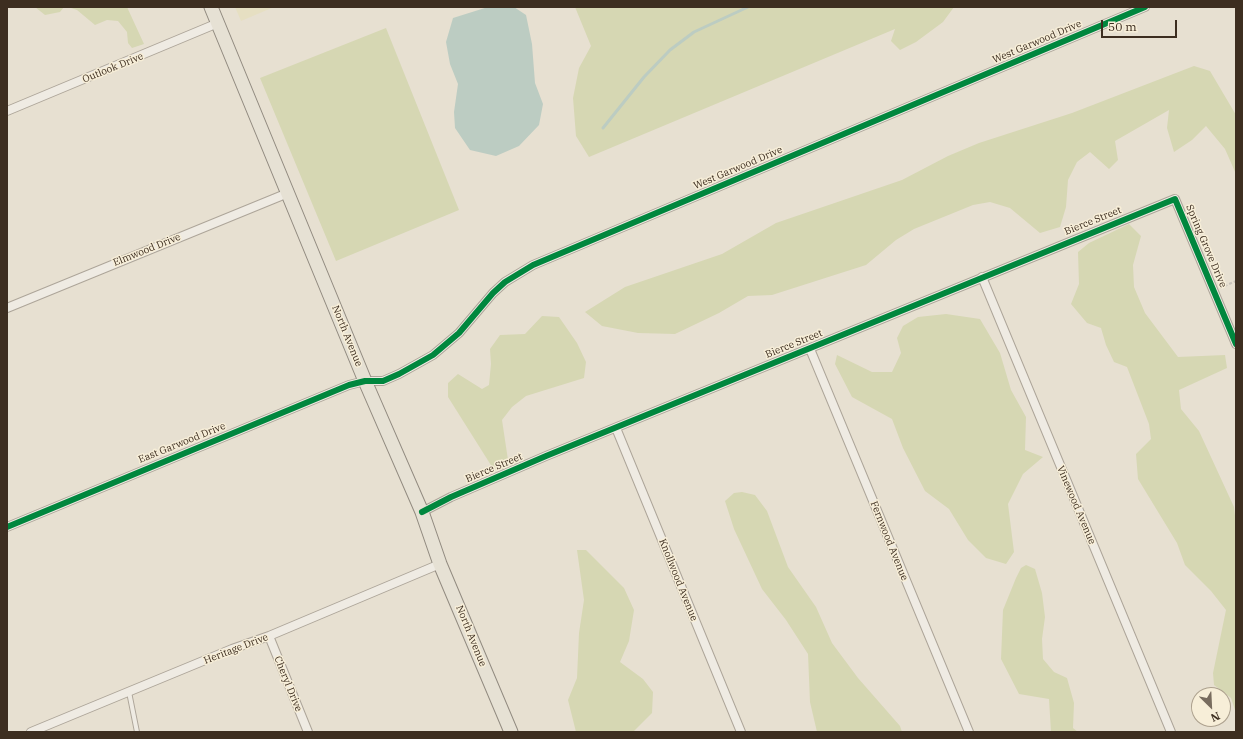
<!DOCTYPE html>
<style>
body{margin:0}
#map{position:relative;width:1243px;height:739px;overflow:hidden;background:#e7e0d1;font-family:"IBM Plex Serif",serif}
canvas{display:block}
.frame{position:absolute;inset:0;border:8px solid #3d2e20;pointer-events:none}
.north{position:absolute;left:1191px;top:687px;width:40px;height:40px;box-sizing:border-box;background:#f7eed8;border:1px solid #ada18e;border-radius:50%;rotate:156deg;font-size:11px;font-weight:700;line-height:16px;text-align:center;color:#3d2e20}
.north::after{content:'';display:block;margin:auto;width:14px;height:18px;background:#786c5e;clip-path:polygon(50% 0,100% 100%,50% 72%,0 100%)}
.scale{position:absolute;left:1101px;top:20px;width:76px;height:18px;box-sizing:border-box;border:2px solid #3d2e20;border-top:0;padding-left:5px;font-size:12px;line-height:14px;white-space:nowrap;color:#3d2e20;-webkit-text-stroke:3px #f7eed8;paint-order:stroke}
</style>
<div id="map">
<canvas width="1243" height="739"></canvas>
<div class="frame"></div>
<div class="north">N</div>
<div class="scale">50 m</div>
</div>
<script>
const g = document.querySelector('canvas').getContext('2d');
g.lineJoin = 'round';
function paint(path, color) { g.fillStyle = color; g.fill(path, 'evenodd'); }
const toPath = rows => new Path2D(rows.map(r => 'M' + r).join(''));
function strokePath(path, color, width, dash) { g.strokeStyle = color; g.lineWidth = width; g.lineCap = dash ? 'butt' : 'round'; g.setLineDash(dash || []); g.stroke(path); }
function label(font, color, halo, rows, align = 'center') {
  g.font = font + ' "IBM Plex Serif",serif'; g.lineWidth = 3; g.setLineDash([]); g.textBaseline = 'middle'; g.strokeStyle = halo; g.fillStyle = color; for (const [text, x, y, turn = 0] of rows) {
    g.save(); g.translate(x, y); g.rotate((+turn || 0) * Math.PI / 180); g.textAlign = isNaN(turn) ? turn : align; if (halo) g.strokeText(text, 0, 0); g.fillText(text, 0, 0); g.restore();
  }
}
const farmland = toPath([
 [235,7,274,7,241,21]
]);
const green = toPath([
 [35,7,64,7,60,12,45,15],
 [68,7,127,7,144,44,132,48,128,43,127,32,118,21,107,20,95,25,77,10],
 [575,7,954,7,943,22,916,42,900,50,891,41,895,29,589,157,576,136,573,98,579,68,591,46],
 [386,28,459,210,336,261,260,78],
 [1194,66,1210,71,1236,115,1236,174,1225,149,1206,126,1192,140,1174,152,1167,128,1169,110,1115,141,1118,160,1109,169,1090,152,1077,162,1068,180,1066,207,1060,227,1040,233,1010,208,990,202,973,205,914,229,896,240,866,265,772,295,748,296,719,313,675,334,638,333,602,326,585,312,625,287,722,254,776,223,902,180,948,156,979,143,1072,113],
 [1129,224,1141,236,1133,265,1134,287,1145,313,1178,357,1225,355,1227,368,1179,390,1181,409,1199,431,1234,507,1236,524,1236,713,1231,698,1214,685,1213,673,1226,610,1211,591,1185,565,1177,543,1138,479,1136,454,1151,439,1149,424,1127,367,1114,362,1106,345,1101,328,1087,323,1071,304,1079,284,1078,252,1089,243],
 [946,314,980,319,1000,353,1011,390,1026,417,1025,450,1043,457,1023,474,1008,504,1014,552,1006,564,986,558,968,540,949,509,925,491,903,448,892,419,852,397,835,364,837,355,872,372,892,372,901,353,897,338,903,326,918,317],
 [542,316,559,317,577,343,586,362,584,378,526,396,512,407,502,420,508,460,507,468,494,470,448,397,448,383,458,374,482,389,489,385,491,364,490,349,500,335,525,334],
 [742,492,755,495,767,511,788,567,816,607,832,643,858,678,900,726,902,732,817,732,810,702,808,654,786,620,762,589,734,529,725,501,734,493],
 [577,550,586,550,624,588,634,610,629,641,620,662,643,679,653,692,652,713,633,732,576,732,568,700,577,678,579,633,584,600],
 [1026,565,1035,569,1042,593,1045,617,1042,639,1043,659,1054,672,1067,678,1074,703,1073,728,1078,732,1051,732,1049,699,1019,694,1001,659,1003,610,1016,578,1021,568]
]);
const water = toPath([
 [488,7,514,7,526,15,532,44,535,83,543,104,539,125,519,146,496,156,470,150,455,128,454,112,458,84,450,64,446,42,453,18]
]);
const stream = toPath([
 [603,128,644,77,670,50,694,32,748,7]
]);
const path = toPath([
 [1220,288,1236,281]
]);
const lane = toPath([
 [129,692,137,732]
]);
const street = toPath([
 [7,111,218,23],
 [982,277,1171,732],
 [7,308,288,193],
 [810,349,969,732],
 [616,428,741,732],
 [422,512,451,497,546,456,1175,199,1236,344],
 [7,527,349,385,365,381,383,381,399,374,433,355,459,333,493,293,505,282,533,265,1145,7],
 [269,636,308,732],
 [31,732,232,649,269,636,440,564]
]);
const primary = toPath([
 [211,7,365,381,422,512,440,564,511,732]
]);
const cycleway = toPath([
 [422,512,451,497,546,456,1175,199,1236,344],
 [7,527,349,385,365,381,383,381,399,374,433,355,459,333,493,293,505,282,533,265,1145,7]
]);
const streetNames = [
 ["West Garwood Drive",1037,42,-23],
 ["Outlook Drive",113,68,-22],
 ["West Garwood Drive",738,168,-23],
 ["Bierce Street",1093,221,-22],
 ["Spring Grove Drive",1206,246,67],
 ["Elmwood Drive",147,250,-22],
 ["North Avenue",347,336,68],
 ["Bierce Street",794,344,-22],
 ["East Garwood Drive",182,443,-22],
 ["Bierce Street",494,468,-23],
 ["Vinewood Avenue",1076,505,67],
 ["Fernwood Avenue",889,541,68],
 ["Knollwood Avenue",678,580,68],
 ["North Avenue",471,636,68],
 ["Heritage Drive",236,649,-21],
 ["Cheryl Drive",288,684,68]
];
paint(farmland, '#e6dfc2');
paint(green, '#d6d7b3');
paint(water, '#bcccc2');
strokePath(stream, '#bcccc2', 3);
strokePath(lane, '#ada599', 6);
strokePath(street, '#ada599', 10);
strokePath(primary, '#928b80', 15);
strokePath(path, '#c8c2b9', 2, [3, 2]);
strokePath(lane, '#efebe3', 4);
strokePath(street, '#efebe3', 8);
strokePath(primary, '#e6e1d4', 13);
strokePath(cycleway, '#00873e', 6);
label('10px', '#3d2e20', '#f7eed8', streetNames);
</script>
